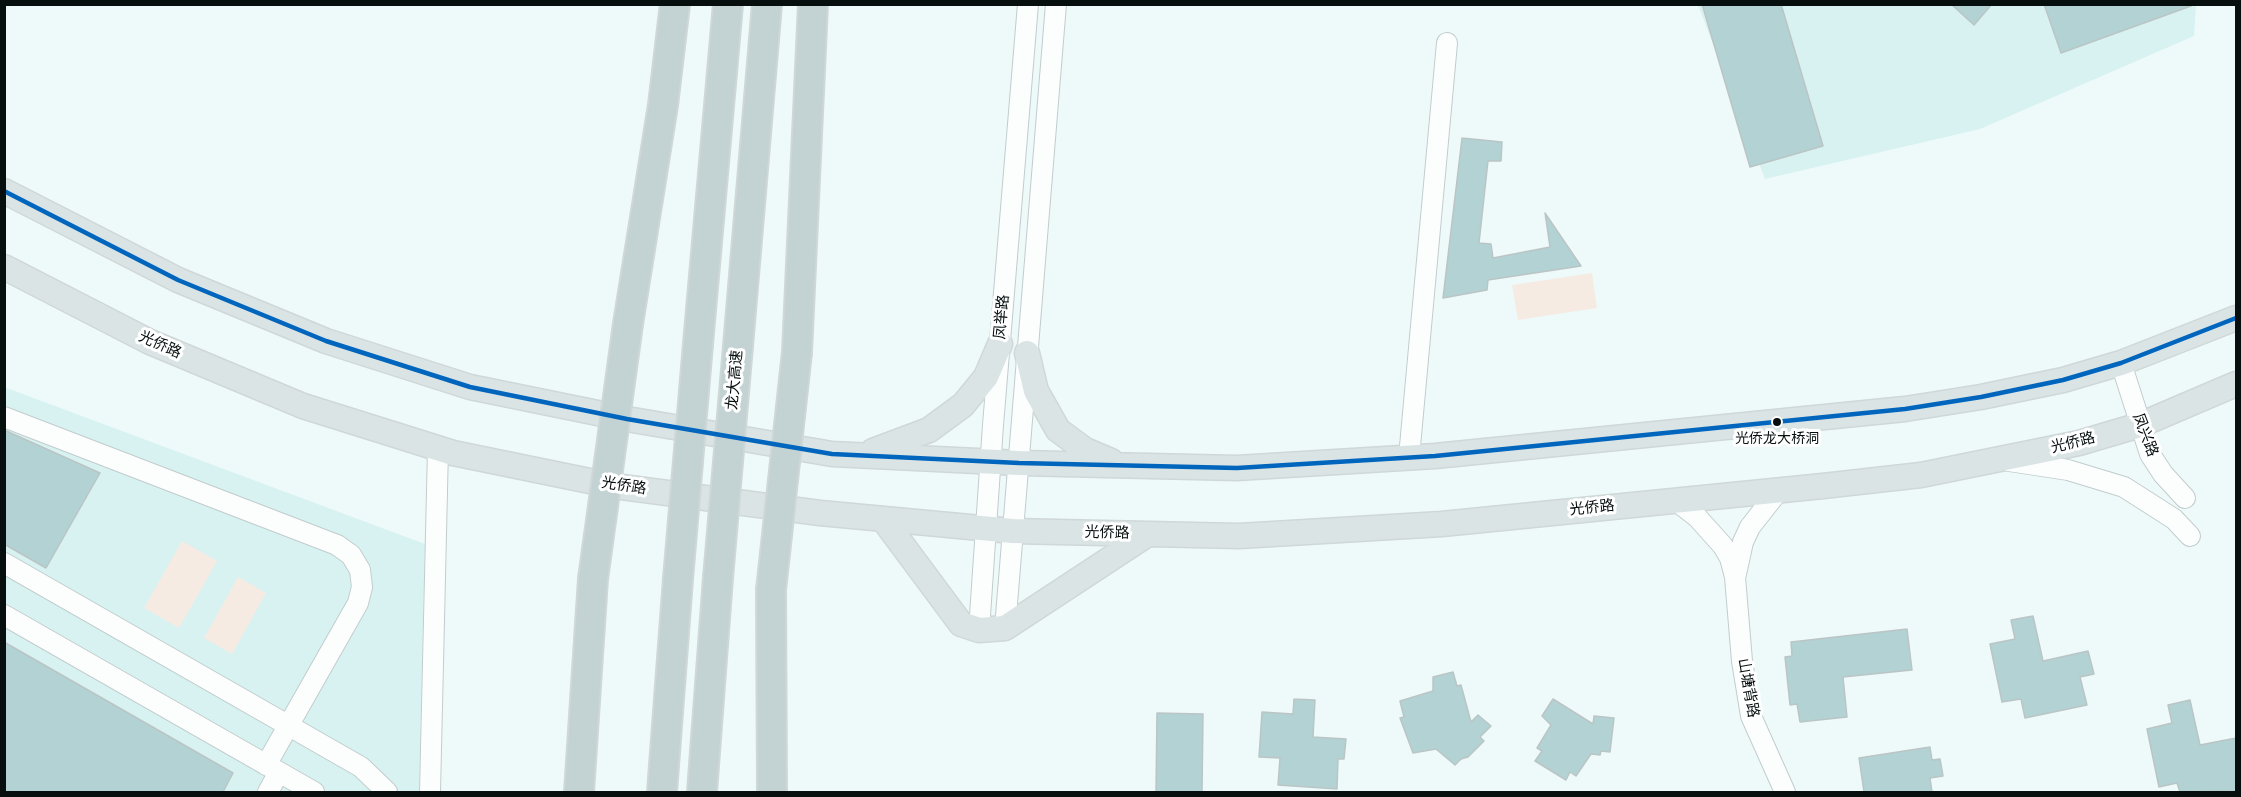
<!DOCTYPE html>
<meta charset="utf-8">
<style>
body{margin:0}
#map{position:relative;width:2241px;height:797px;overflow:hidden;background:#eefafa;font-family:Merriweather,serif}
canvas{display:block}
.frame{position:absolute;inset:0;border:6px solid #060e0e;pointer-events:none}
</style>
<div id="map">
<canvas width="2241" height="797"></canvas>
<div class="frame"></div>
</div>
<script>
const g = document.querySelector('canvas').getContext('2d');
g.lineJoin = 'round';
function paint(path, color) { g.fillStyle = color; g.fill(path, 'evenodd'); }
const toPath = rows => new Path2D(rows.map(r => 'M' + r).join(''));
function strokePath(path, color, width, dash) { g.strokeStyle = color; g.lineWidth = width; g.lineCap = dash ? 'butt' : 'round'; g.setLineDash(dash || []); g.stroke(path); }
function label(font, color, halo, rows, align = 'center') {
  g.font = font + ' Merriweather,"Noto Sans SC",serif'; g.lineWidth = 6; g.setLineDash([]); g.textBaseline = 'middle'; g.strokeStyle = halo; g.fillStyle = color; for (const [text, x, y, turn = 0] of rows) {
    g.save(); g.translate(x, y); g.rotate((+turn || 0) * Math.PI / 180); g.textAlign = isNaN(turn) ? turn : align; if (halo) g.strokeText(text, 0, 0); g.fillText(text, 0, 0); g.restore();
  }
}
const built = toPath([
 [1698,5,2196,5,2194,36,1980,129,1765,179],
 [4,387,425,544,419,792,5,792]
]);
const green = toPath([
 [1592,273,1597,308,1518,320,1512,285],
 [182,541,217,561,179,628,144,608],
 [238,577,266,593,232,654,204,638]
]);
const building = toPath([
 [1702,4,1781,4,1823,146,1750,167,1702,4],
 [1951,4,1992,4,1974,25,1951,4],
 [2044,4,2191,4,2191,6,2061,53,2044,4],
 [1462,138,1502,142,1501,161,1488,161,1479,243,1491,244,1493,258,1550,247,1545,213,1581,266,1488,280,1487,290,1443,298,1462,138],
 [4,430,100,473,46,568,4,544,4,430],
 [2033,616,2043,661,2088,651,2094,674,2080,677,2087,705,2025,718,2021,699,2002,702,1990,644,2015,639,2011,620,2033,616],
 [1907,629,1912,670,1843,677,1847,717,1800,722,1797,704,1790,705,1785,657,1792,656,1791,642,1907,629],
 [4,642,233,773,223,792,4,792,4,642],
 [1453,672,1457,686,1461,685,1471,722,1478,715,1491,726,1480,737,1484,741,1468,757,1461,759,1455,765,1436,749,1413,753,1400,718,1404,717,1400,701,1433,691,1433,677,1453,672],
 [1294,699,1315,700,1313,737,1346,739,1344,759,1338,759,1337,789,1278,785,1280,758,1259,757,1262,712,1293,714,1294,699],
 [1553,699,1593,724,1594,716,1614,718,1610,752,1601,751,1600,755,1591,754,1576,776,1570,772,1566,780,1535,761,1542,751,1537,748,1551,725,1542,716,1553,699],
 [2190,700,2200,745,2236,738,2236,791,2180,792,2177,783,2159,787,2147,729,2172,723,2168,705,2190,700],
 [1157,713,1203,714,1202,792,1156,792,1157,713],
 [1930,747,1932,760,1940,759,1943,776,1930,778,1932,792,1864,792,1859,758,1930,747]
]);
const minor = toPath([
 [2121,363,2150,454,2163,474,2185,498],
 [4,417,337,545,351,555,360,570,362,587,358,603,266,765],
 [1409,457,1447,43],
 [2009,461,2068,470,2124,487,2174,519,2190,536],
 [1674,499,1697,517,1723,546,1730,558,1735,577,1742,661,1751,716,1785,792],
 [4,563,361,767,387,792],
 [1736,574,1743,542,1750,527,1779,490],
 [4,615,314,792],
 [1005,628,1056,4],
 [979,630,993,425,1028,4],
 [268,792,279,772],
 [430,792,438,448]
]);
const major = toPath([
 [4,191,178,280,326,341,470,387,627,419,832,454,1019,463,1237,468,1435,456,1905,409,1981,397,2063,380,2121,363,2236,318],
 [4,267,150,342,303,406,453,453,614,486,820,513,1013,531,1239,536,1442,524,1823,486,1921,475,2079,443,2140,425,2236,384],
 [1027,353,1036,391,1058,430,1085,450,1111,461],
 [873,451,929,430,963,405,986,377,1000,344],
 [883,519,961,624,979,630,1005,628,1148,534]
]);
const highway = toPath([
 [628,324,663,105,675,4],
 [698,344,728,4],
 [738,346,767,4],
 [797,352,813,4],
 [771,590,772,792],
 [579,792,593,579],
 [662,792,678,579],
 [702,792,718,578]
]);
const highwayBridge = toPath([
 [718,578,738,346],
 [593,579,628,324],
 [678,579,698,344],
 [771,590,797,352]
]);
const bus1 = toPath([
 [4,191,178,280,326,341,470,387,627,419,832,454,1019,463,1237,468,1435,456,1905,409,1981,397,2063,380,2121,363,2236,318]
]);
const markers = [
 [1777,422,5,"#060e0e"]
];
const busNames = [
 ["光侨龙大桥洞",1777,439]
];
const streetNames = [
 ["凤举路",1002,317,-85],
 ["光侨路",160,345,24],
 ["龙大高速",735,380,-85],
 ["凤兴路",2145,435,69],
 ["光侨路",2073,443,-14],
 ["光侨路",624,486,9],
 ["光侨路",1592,508,-6],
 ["光侨路",1107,533,1],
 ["山塘背路",1748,688,80]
];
paint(built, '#d8f2f2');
paint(green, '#f6ebe3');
paint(building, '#b2d2d3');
strokePath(building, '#bbc5c5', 1.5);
strokePath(minor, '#c2cccc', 22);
strokePath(major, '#d0d7d7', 27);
strokePath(highway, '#d0d7d7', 32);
strokePath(minor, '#fcfefe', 20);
strokePath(major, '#dae4e4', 24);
strokePath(highway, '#c3d2d2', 28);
strokePath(highwayBridge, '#d0d7d7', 32, []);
strokePath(highwayBridge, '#c3d2d2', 28);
strokePath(bus1, '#0065bd', 4.5);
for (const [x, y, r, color] of markers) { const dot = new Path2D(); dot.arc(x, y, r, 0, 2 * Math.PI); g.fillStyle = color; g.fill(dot); strokePath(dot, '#fff', 2); }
label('14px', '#060e0e', '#fff', busNames);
label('15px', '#060e0e', '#fff', streetNames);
</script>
